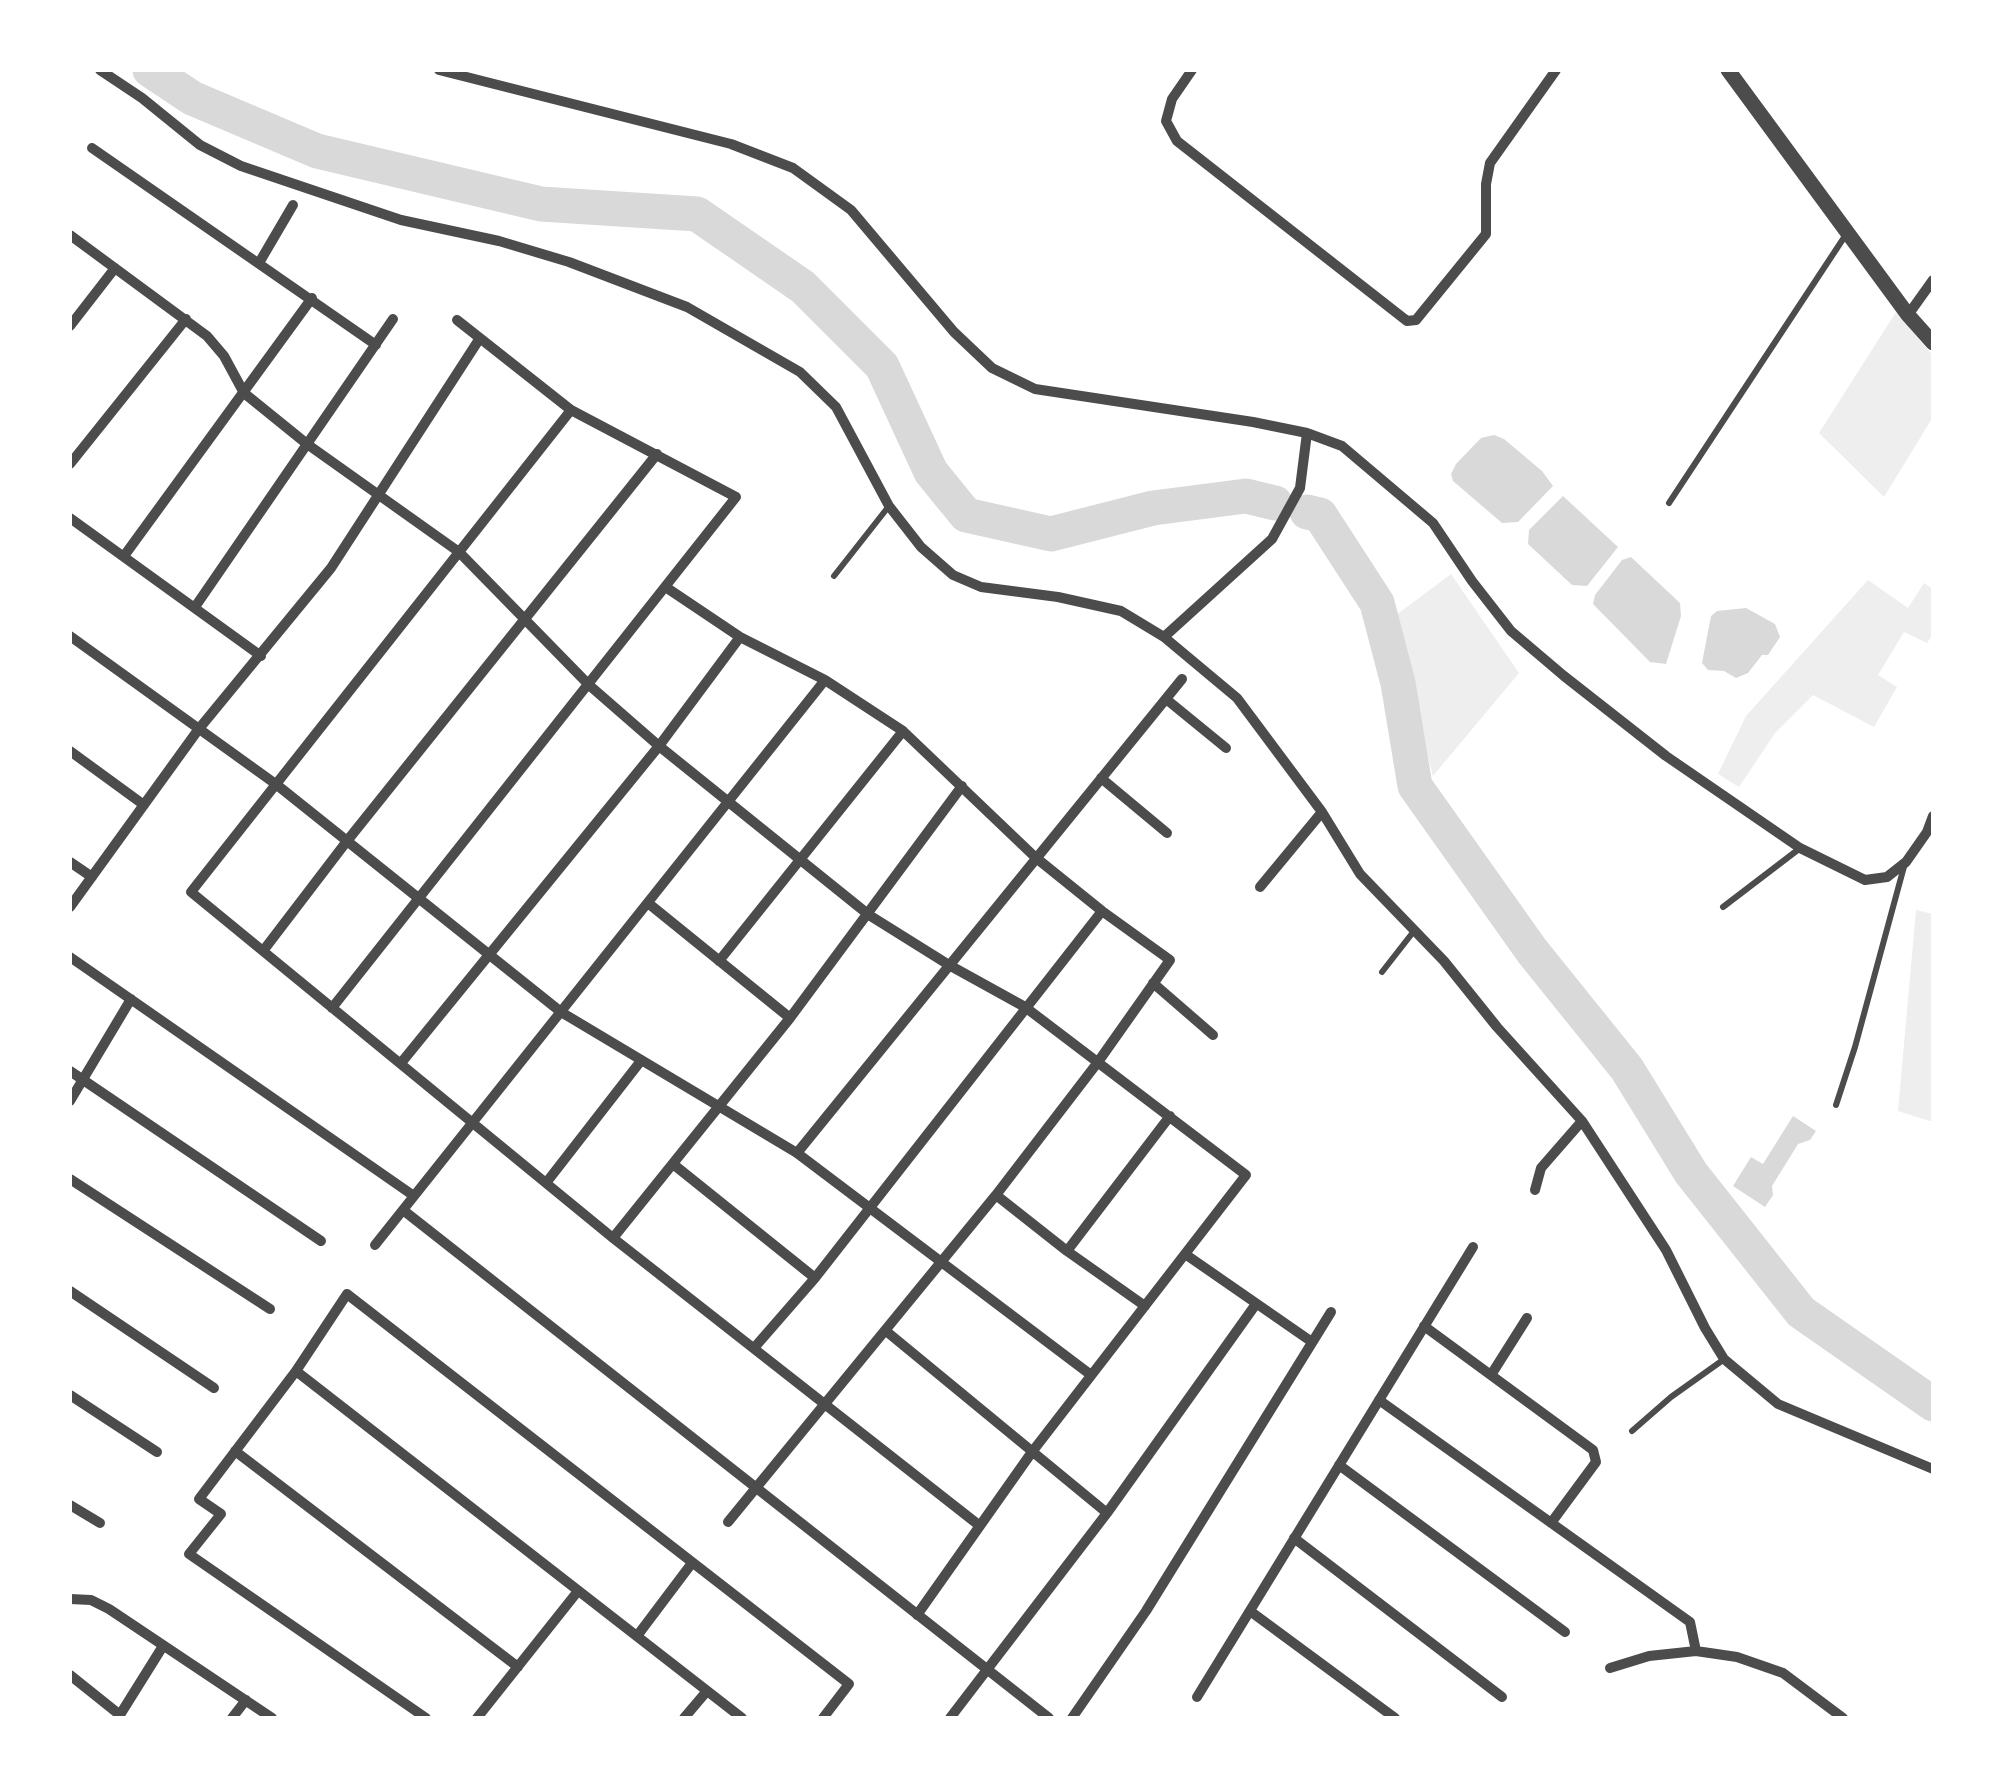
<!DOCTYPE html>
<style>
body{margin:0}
#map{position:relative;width:2003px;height:1788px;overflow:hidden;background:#fff;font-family:"Fira Sans",sans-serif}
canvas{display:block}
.frame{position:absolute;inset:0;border:72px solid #fff;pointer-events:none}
</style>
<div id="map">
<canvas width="2003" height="1788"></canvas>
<div class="frame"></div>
</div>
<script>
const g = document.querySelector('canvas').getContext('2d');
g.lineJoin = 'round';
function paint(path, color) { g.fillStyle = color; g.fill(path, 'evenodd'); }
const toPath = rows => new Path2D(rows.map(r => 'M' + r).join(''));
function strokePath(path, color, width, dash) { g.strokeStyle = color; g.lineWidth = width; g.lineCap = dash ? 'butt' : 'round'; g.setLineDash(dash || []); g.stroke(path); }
const green = toPath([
 [1896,312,1933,356,1933,417,1884,497,1819,433],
 [1451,574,1519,673,1433,776,1392,618],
 [1868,580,1908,608,1924,583,1933,589,1933,634,1927,643,1904,632,1878,675,1897,687,1874,727,1813,695,1775,733,1739,787,1718,774,1746,716],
 [1916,910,1933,914,1933,1122,1898,1111]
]);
const water = toPath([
 [1494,435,1504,439,1542,471,1553,486,1518,522,1502,523,1453,481,1451,474,1456,464,1481,438],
 [1563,496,1618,547,1587,586,1572,585,1528,544,1529,530],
 [1631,557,1680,603,1681,616,1666,664,1650,662,1593,604,1595,595,1622,560],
 [1746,608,1775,624,1780,637,1768,655,1762,655,1748,673,1736,678,1724,671,1708,670,1702,663,1711,616,1717,611],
 [1793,1116,1816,1131,1810,1140,1798,1144,1772,1186,1773,1195,1765,1207,1733,1186,1751,1157,1763,1164]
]);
const river = toPath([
 [150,70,192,98,317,151,541,204,697,214,803,287,882,366,931,472,966,515,1051,534,1153,508,1246,496,1275,503],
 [1307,512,1320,515,1377,603,1398,683,1415,786,1532,951,1627,1069,1691,1173,1801,1312,1933,1404]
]);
const service = toPath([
 [1669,503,1847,233],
 [834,576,889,506],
 [1723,907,1799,849],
 [1382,972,1414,931],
 [1836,1105,1855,1047,1905,863],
 [1632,1431,1671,1397,1723,1360]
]);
const minor = toPath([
 [100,70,142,98,200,145,241,166,401,220,499,241,569,262,687,307,800,372,836,407,889,506,921,547,953,575,981,587,1058,597,1121,611,1164,637,1237,698,1322,812,1360,874,1444,961,1497,1027,1582,1121,1666,1250,1705,1328,1724,1359,1778,1404,1933,1469],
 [439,70,731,144,793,168,851,210,954,332,992,368,1035,389,1253,422,1307,433,1342,446,1433,523,1472,581,1511,631,1564,676,1666,756,1800,848,1865,880,1887,877,1906,862,1927,832,1933,816],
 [1192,70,1172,99,1166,121,1177,141,1407,321,1416,320,1486,234,1486,184,1490,163,1556,70],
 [92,148,376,345],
 [70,235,207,336,224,356,244,393,307,444,459,552,589,685,659,746,869,915,949,965,1025,1007,1246,1175,1032,1452,917,1615],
 [259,263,293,205],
 [1908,315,1933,280],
 [70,326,115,268],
 [571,410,191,892,613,1238,980,1526],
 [70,464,186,319],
 [70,518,261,656],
 [124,556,312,298],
 [667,588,740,637,825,680,903,731,1035,857,1102,911,1170,960,1098,1062,996,1195,728,1522],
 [195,607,393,319],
 [70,636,277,785,561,1012,797,1153,1091,1375],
 [1164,637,1272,539,1300,488,1307,433],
 [1166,699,1226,748],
 [70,751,144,805],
 [1101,778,1167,833],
 [70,862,92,877],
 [1260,887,1322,812],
 [648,903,790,1018],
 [70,907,198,730,331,568,480,338],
 [263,951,347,841,657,454],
 [70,957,414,1196],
 [719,961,903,731],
 [1153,983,1213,1035],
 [332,1008,736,497,571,410,457,320],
 [401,1063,659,746,740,637],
 [70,1071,321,1241],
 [70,1101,131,999],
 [797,1153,1182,679],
 [673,1164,815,1278],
 [70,1179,270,1309],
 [546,1183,640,1062],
 [1535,1190,1541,1168,1582,1121],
 [996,1195,1067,1251,1145,1306],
 [403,1210,1049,1718],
 [613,1238,790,1018,962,786],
 [375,1245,825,680],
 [1067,1251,1170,1116],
 [1185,1254,1312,1342],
 [70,1291,214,1388],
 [1424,1326,1593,1450,1596,1462,1551,1523],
 [886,1331,1107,1513],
 [754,1348,815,1278,1102,911],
 [296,1371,742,1718],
 [1491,1375,1527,1318],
 [70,1395,157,1452],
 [1379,1400,1690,1622,1696,1651],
 [235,1451,518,1667],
 [1339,1465,1565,1632],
 [70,1505,100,1523],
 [1294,1538,1502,1697],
 [70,1599,91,1600,109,1609,272,1718],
 [1250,1611,1395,1718],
 [637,1636,692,1563],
 [1610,1668,1649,1656,1696,1651,1737,1657,1783,1673,1843,1718],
 [70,1675,120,1715],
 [1197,1697,1473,1247],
 [118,1718,163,1646],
 [232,1718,246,1700],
 [426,1718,189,1554,221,1514,199,1499,296,1371,347,1294,849,1684,823,1718],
 [477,1718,578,1591],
 [684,1718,707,1691],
 [950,1718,1107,1513,1256,1304],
 [1072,1718,1146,1611,1331,1312]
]);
const tertiary = toPath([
 [1728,70,1908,315,1933,343]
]);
paint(green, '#eee');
paint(water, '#d9d9d9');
strokePath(river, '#d9d9d9', 35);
strokePath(service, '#4c4c4c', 6);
strokePath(minor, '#4c4c4c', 10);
strokePath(tertiary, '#4c4c4c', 15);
</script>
